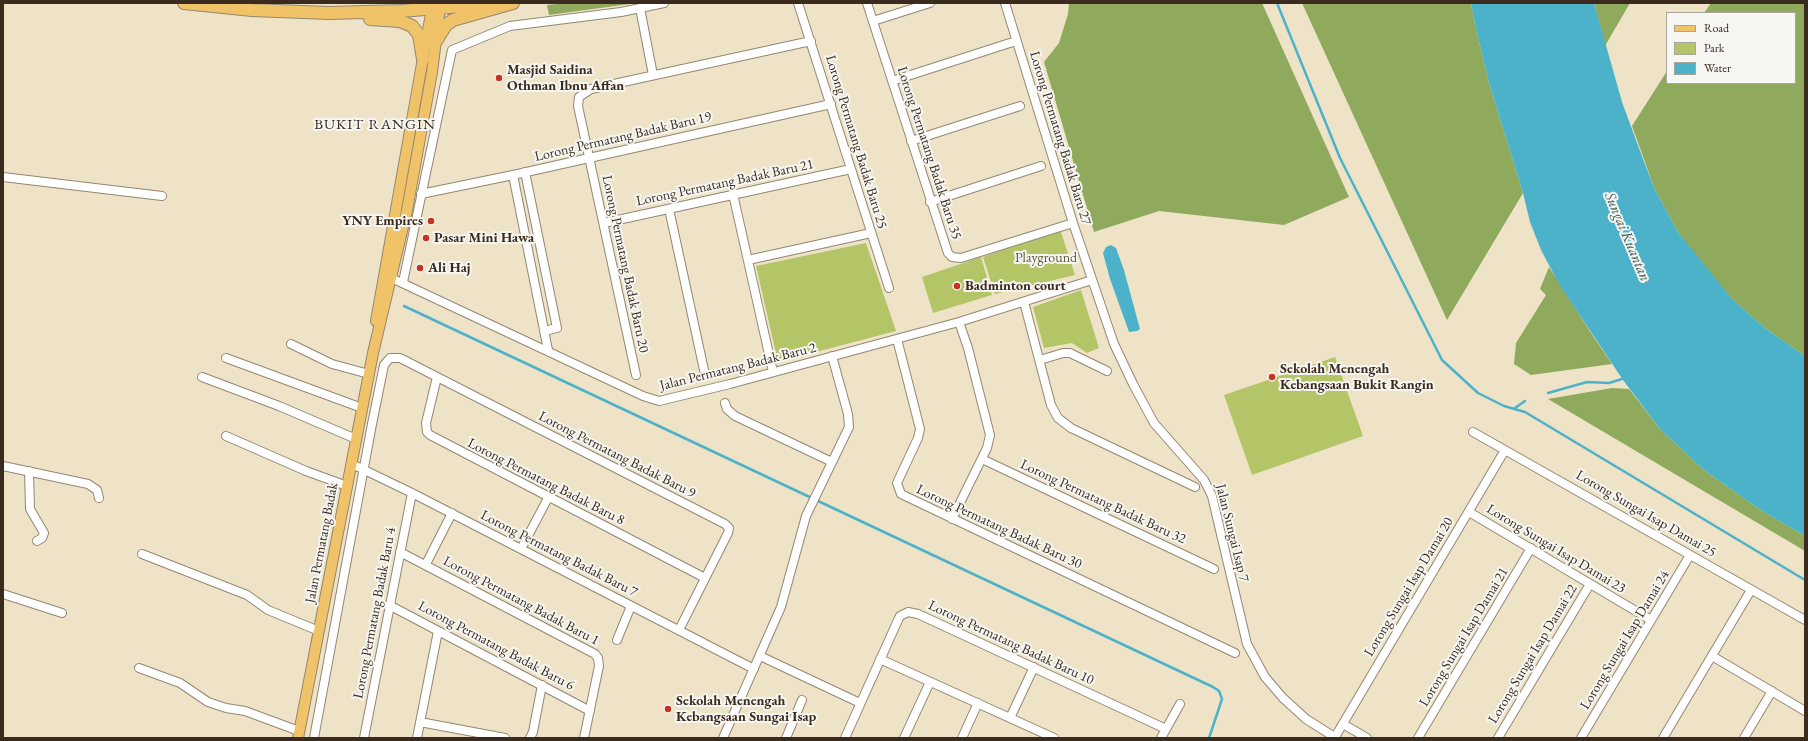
<!DOCTYPE html>
<style>
body{margin:0}
#map{position:relative;width:1808px;height:741px;overflow:hidden;background:#eee3c7;font-family:"EB Garamond",serif}
canvas{display:block}
.frame{position:absolute;inset:0;border:4px solid #3b2a1e;pointer-events:none}
.legend{position:absolute;left:1666px;top:12px;width:130px;height:72px;box-sizing:border-box;background:#f6f6f2;border:1px solid #aba49d;margin:0;padding:5px 7px;list-style:none;font-size:12px;color:#3b2a1e}
.legend li{display:flex;align-items:center;gap:8px;height:20px}
.legend b{width:20px;border:1px solid #aba49d}
</style>
<div id="map">
<canvas width="1808" height="741"></canvas>
<div class="frame"></div>
<ul class="legend">
<li><b style="height:5px;background:#f1c369"></b>Road</li>
<li><b style="height:11px;background:#b4c568"></b>Park</li>
<li><b style="height:11px;background:#4bb2ca"></b>Water</li>
</ul>
</div>
<script>
const g = document.querySelector('canvas').getContext('2d');
g.lineJoin = 'round';
function paint(path, color) { g.fillStyle = color; g.fill(path, 'evenodd'); }
const toPath = rows => new Path2D(rows.map(r => 'M' + r).join(''));
function strokePath(path, color, width, dash) { g.strokeStyle = color; g.lineWidth = width; g.lineCap = dash ? 'butt' : 'round'; g.setLineDash(dash || []); g.stroke(path); }
function label(font, color, halo, rows, align = 'center') {
  g.font = font + ' "EB Garamond",serif'; g.lineWidth = 4; g.setLineDash([]); g.textBaseline = 'middle'; g.strokeStyle = halo; g.fillStyle = color; for (const [text, x, y, turn = 0] of rows) {
    g.save(); g.translate(x, y); g.rotate((+turn || 0) * Math.PI / 180); g.textAlign = isNaN(turn) ? turn : align; if (halo) g.strokeText(text, 0, 0); g.fillText(text, 0, 0); g.restore();
  }
}
const green = toPath([
 [1060,229,1075,275,995,294,983,257],
 [866,243,896,331,778,362,756,266],
 [981,257,992,295,933,313,922,277],
 [1081,290,1099,348,1087,353,1072,343,1044,348,1033,307],
 [1335,357,1363,436,1252,475,1224,395]
]);
const forest = toPath([
 [567,3,637,3,549,15,547,5],
 [1069,3,1262,3,1349,197,1284,225,1159,211,1094,232,1044,62,1059,43,1068,14],
 [1302,3,1471,3,1475,25,1489,83,1523,193,1447,320],
 [1594,3,1630,3,1605,46,1595,6],
 [1711,3,1805,3,1805,356,1765,328,1732,299,1702,264,1678,232,1655,190,1632,126,1667,71,1667,83,1795,83,1795,13,1704,13],
 [1549,267,1593,336,1612,364,1531,375,1514,364,1516,343,1546,295,1540,289],
 [1612,388,1629,389,1660,429,1704,470,1759,509,1805,536,1805,551,1548,399]
]);
const water = toPath([
 [1471,3,1594,3,1622,102,1643,159,1655,190,1678,232,1732,299,1765,328,1805,356,1805,536,1759,509,1704,470,1660,429,1623,380,1559,284,1541,250,1530,222,1523,193,1489,83,1475,25],
 [1111,245,1116,248,1124,270,1140,329,1137,331,1129,332,1110,279,1103,253,1106,247]
]);
const stream = toPath([
 [1277,3,1340,158,1442,360,1478,393,1504,406,1525,412,1805,580],
 [404,306,1213,687,1219,691,1222,699,1209,738],
 [1548,393,1587,382,1609,383,1625,378],
 [1515,408,1525,401]
]);
const minor = toPath([
 [798,3,889,288],
 [867,3,948,253,952,257,961,258,1073,223],
 [1005,3,1073,223,1114,344,1133,384,1154,423,1204,480,1212,496,1247,644,1265,677,1283,698,1306,719,1336,738],
 [640,8,653,75],
 [873,21,930,3],
 [892,81,1016,41],
 [911,141,1020,106],
 [525,172,557,328,544,331],
 [513,175,548,350],
 [3,177,162,196],
 [421,194,513,175,831,104],
 [733,194,773,372],
 [930,202,1041,166],
 [669,209,704,370],
 [604,223,851,169],
 [748,260,871,233],
 [387,276,643,396,659,401,730,384,959,322,1092,280],
 [403,282,452,50,510,26,621,12,664,3],
 [1024,302,1051,405,1058,418,1071,428,1195,487],
 [897,339,920,429,918,438,897,483,901,494,1235,653],
 [291,344,332,364,369,374],
 [226,358,362,408],
 [1040,360,1063,353,1070,353,1107,371],
 [636,375,578,106,579,97,591,89,811,41],
 [202,377,279,406,356,439],
 [437,377,426,423,427,432,430,435,705,578],
 [725,403,727,409,735,416,832,462],
 [1473,432,1805,620],
 [226,436,306,471,347,486],
 [982,459,1214,569],
 [352,464,412,493,754,669],
 [3,466,88,484,97,490,99,498],
 [29,471,30,509,44,533,42,538,37,541],
 [1469,512,1651,620],
 [952,519,987,448,990,435,968,348,959,322],
 [521,549,548,498],
 [400,552,595,654,598,658,599,666,584,738],
 [142,554,247,595,268,610,319,631],
 [426,564,452,513],
 [3,594,62,613],
 [389,605,590,711],
 [617,640,631,606],
 [760,656,860,703],
 [1712,656,1805,711],
 [880,659,1054,738],
 [139,668,180,683,208,702,226,708,245,711,299,731],
 [1010,718,1034,667],
 [420,722,505,738],
 [1343,724,1367,738],
 [1335,737,1505,450],
 [314,738,372,424,384,365,390,358,400,358,725,524,729,528,728,533,679,630],
 [364,738,412,493],
 [417,738,438,631],
 [530,738,533,732,542,685],
 [723,738,781,607,806,516,849,427,848,414,832,356],
 [786,738,802,700],
 [845,738,898,620,900,616,908,612,918,614,1166,729],
 [904,738,930,682],
 [962,738,978,703],
 [1161,738,1180,704],
 [1418,738,1531,548],
 [1498,738,1590,584],
 [1581,738,1690,555],
 [1663,738,1751,590],
 [1744,738,1772,691]
]);
const major = toPath([
 [376,321,432,8],
 [298,738,373,353,407,210,432,72,440,8]
]);
const highway = toPath([
 [184,3,252,10,329,13,401,11,498,3],
 [370,19,400,21,412,26,419,35,423,59],
 [436,41,446,25,453,20,513,3]
]);
const markers = [
 [499,78,4,"#c8321e"],
 [431,221,4,"#c8321e"],
 [426,238,4,"#c8321e"],
 [420,268,4,"#c8321e"],
 [957,286,4,"#c8321e"],
 [1272,377,4,"#c8321e"],
 [668,709,4,"#c8321e"]
];
const poiNames = [
 ["Masjid Saidina",507,70],
 ["Othman Ibnu Affan",507,86],
 ["YNY Empires",423,221,"right"],
 ["Pasar Mini Hawa",434,238],
 ["Ali Haj",428,268],
 ["Badminton court",965,286],
 ["Sekolah Menengah",1280,369],
 ["Kebangsaan Bukit Rangin",1280,385],
 ["Sekolah Menengah",676,701],
 ["Kebangsaan Sungai Isap",676,717]
];
const streetNames = [
 ["Lorong Permatang Badak Baru 19",623,137,-13],
 ["Lorong Permatang Badak Baru 27",1060,138,73],
 ["Lorong Permatang Badak Baru 25",856,142,73],
 ["Lorong Permatang Badak Baru 35",929,153,72],
 ["Lorong Permatang Badak Baru 21",725,183,-12],
 ["Lorong Permatang Badak Baru 20",625,264,78],
 ["Jalan Permatang Badak Baru 2",738,367,-14],
 ["Lorong Permatang Badak Baru 9",617,455,27],
 ["Lorong Permatang Badak Baru 8",546,482,27],
 ["Lorong Permatang Badak Baru 32",1103,502,25],
 ["Lorong Sungai Isap Damai 25",1646,514,30],
 ["Lorong Permatang Badak Baru 30",999,527,25],
 ["Jalan Sungai Isap 7",1232,533,76],
 ["Jalan Permatang Badak",322,543,-79],
 ["Lorong Sungai Isap Damai 23",1556,549,31],
 ["Lorong Permatang Badak Baru 7",559,554,27],
 ["Lorong Sungai Isap Damai 20",1409,587,-59],
 ["Lorong Permatang Badak Baru 1",521,601,28],
 ["Lorong Permatang Badak Baru 4",375,613,-79],
 ["Lorong Sungai Isap Damai 21",1464,637,-59],
 ["Lorong Sungai Isap Damai 24",1625,640,-59],
 ["Lorong Permatang Badak Baru 10",1011,643,25],
 ["Lorong Permatang Badak Baru 6",496,646,28],
 ["Lorong Sungai Isap Damai 22",1533,654,-59]
];
const parkNames = [
 ["Playground",1046,258]
];
const neighbourhoodNames = [
 ["BUKIT RANGIN",375,125]
];
const waterNames = [
 ["Sungai Kuantan",1627,237,67]
];
paint(green, '#b4c568');
paint(forest, '#8faa5c');
paint(water, '#4bb2ca');
strokePath(stream, '#4bb2ca', 2.5);
strokePath(minor, '#948672', 10);
strokePath(major, '#948672', 12);
strokePath(highway, '#948672', 14);
strokePath(minor, '#fff', 8);
strokePath(major, '#f1c369', 10);
strokePath(highway, '#f1c369', 12);
for (const [x, y, r, color] of markers) { const dot = new Path2D(); dot.arc(x, y, r, 0, 2 * Math.PI); g.fillStyle = color; g.fill(dot); strokePath(dot, '#f6f6f2', 1.5); }
label('bold 14px', '#3b2a1e', '#f6f6f2', poiNames, 'left');
label('14px', '#3b2a1e', '#f6f6f2', streetNames);
label('14px', '#5f5834', '#f6f6f2', parkNames);
g.letterSpacing = '1px';
label('15px', '#3b2a1e', '#f6f6f2', neighbourhoodNames);
g.letterSpacing = '0px';
label('italic 15px', '#415a5a', '#f6f6f2', waterNames);
</script>
